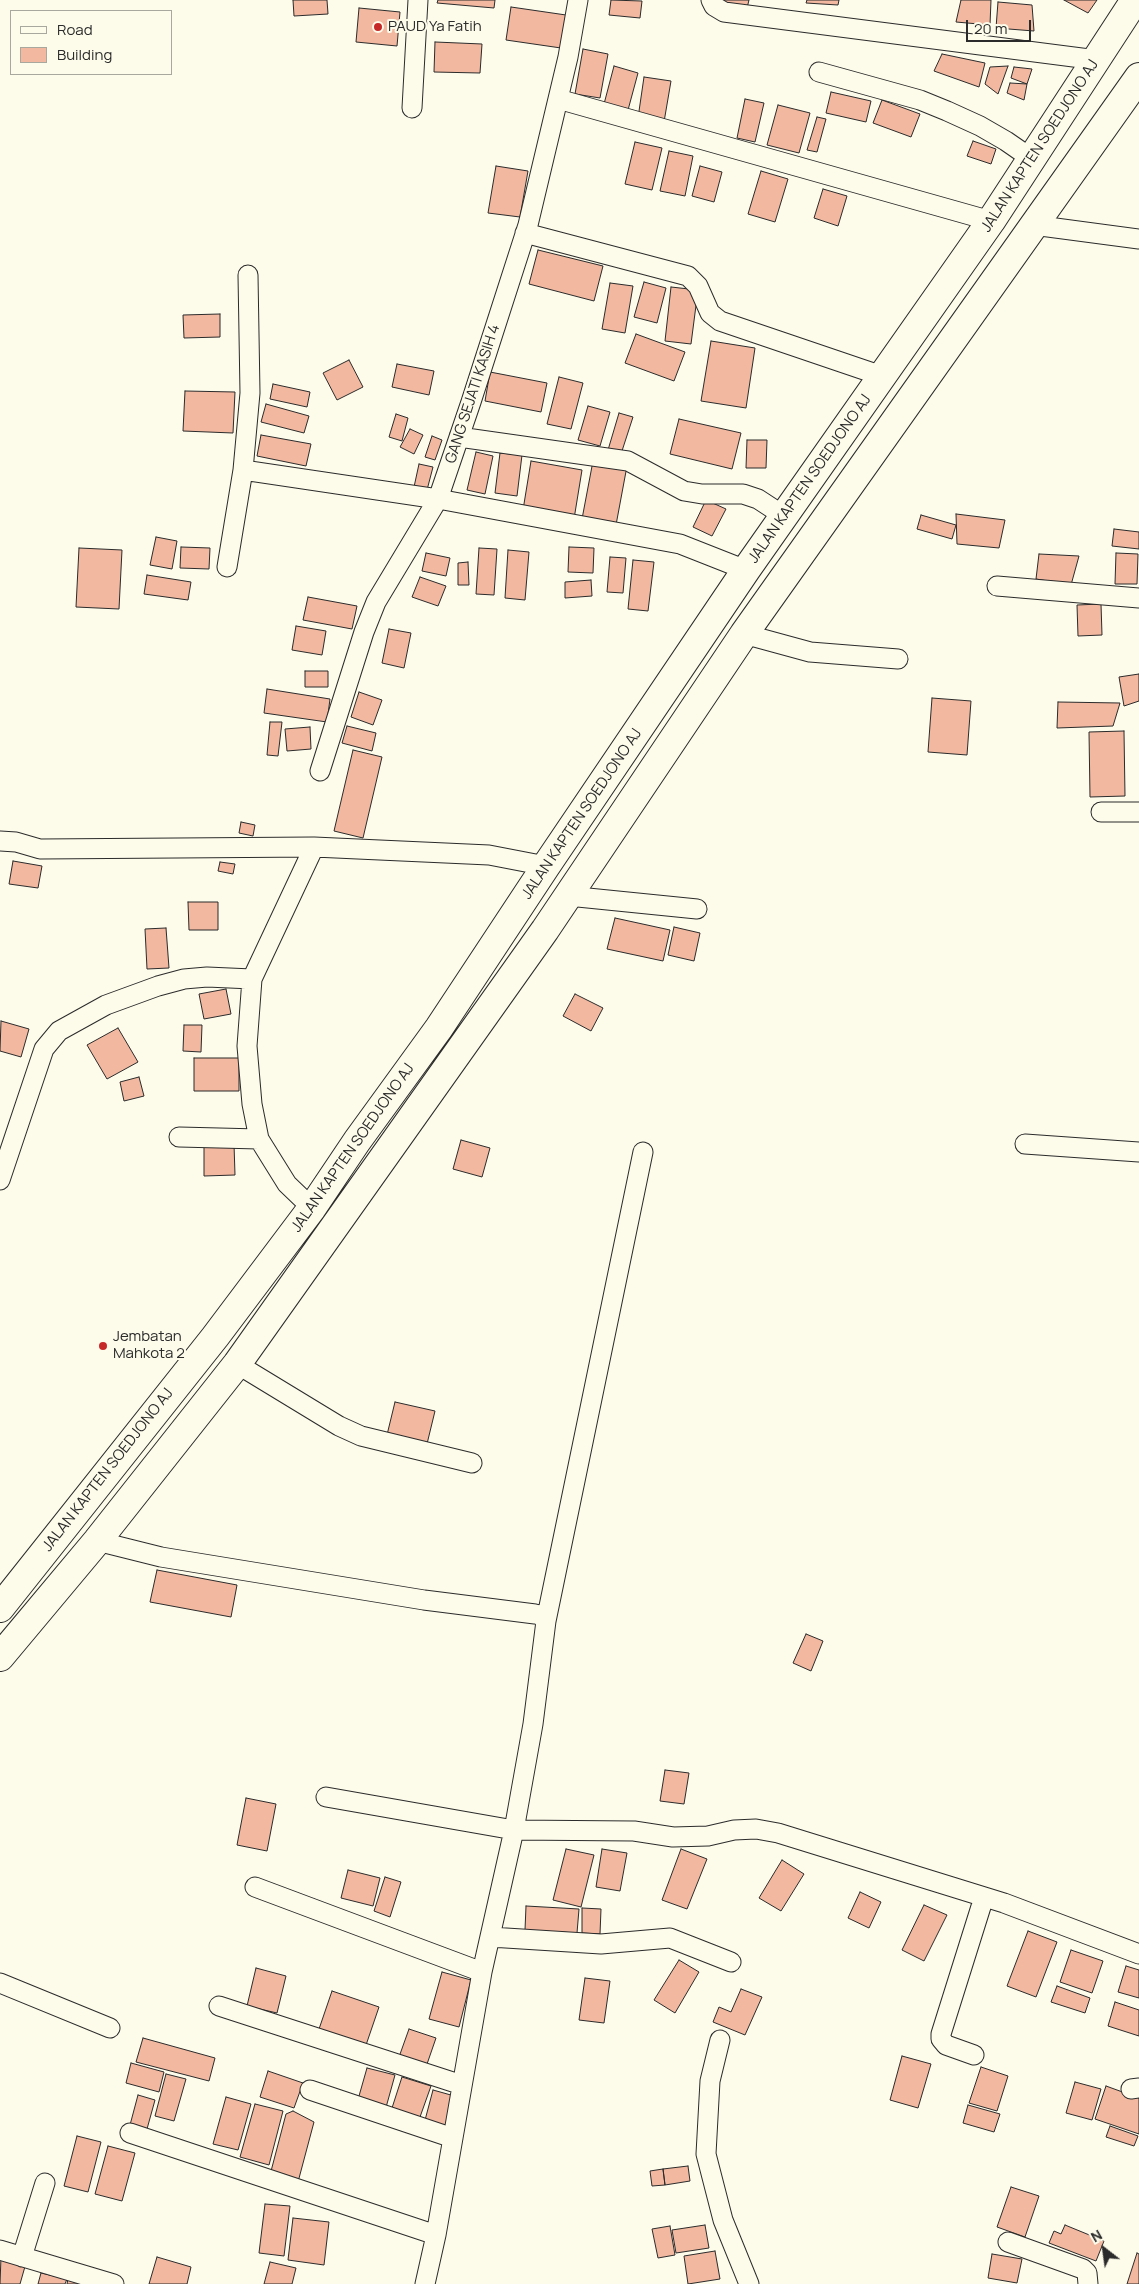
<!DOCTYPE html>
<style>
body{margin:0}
#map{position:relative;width:1139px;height:2284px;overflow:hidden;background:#fdfbea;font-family:Manrope,sans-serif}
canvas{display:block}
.legend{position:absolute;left:10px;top:10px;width:162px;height:65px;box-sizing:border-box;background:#fdfbea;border:1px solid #a9a89e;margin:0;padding:6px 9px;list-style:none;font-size:15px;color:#2b2b2b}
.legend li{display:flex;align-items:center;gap:10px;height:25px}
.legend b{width:25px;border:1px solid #a9a89e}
.north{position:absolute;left:1079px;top:2224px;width:50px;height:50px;-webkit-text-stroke:4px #fdfbea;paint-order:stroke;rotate:330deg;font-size:14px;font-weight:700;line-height:20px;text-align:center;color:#2b2b2b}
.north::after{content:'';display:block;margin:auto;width:18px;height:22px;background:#2b2b2b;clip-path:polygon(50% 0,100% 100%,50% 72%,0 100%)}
.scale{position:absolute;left:966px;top:20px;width:65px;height:22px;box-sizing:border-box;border:2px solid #2b2b2b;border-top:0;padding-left:6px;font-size:15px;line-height:18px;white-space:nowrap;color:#2b2b2b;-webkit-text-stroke:4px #fdfbea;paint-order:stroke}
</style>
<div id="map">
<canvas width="1139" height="2284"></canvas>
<ul class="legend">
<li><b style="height:6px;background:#fdfbea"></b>Road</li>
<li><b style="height:14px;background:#f2b8a0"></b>Building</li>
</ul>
<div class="north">N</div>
<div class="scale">20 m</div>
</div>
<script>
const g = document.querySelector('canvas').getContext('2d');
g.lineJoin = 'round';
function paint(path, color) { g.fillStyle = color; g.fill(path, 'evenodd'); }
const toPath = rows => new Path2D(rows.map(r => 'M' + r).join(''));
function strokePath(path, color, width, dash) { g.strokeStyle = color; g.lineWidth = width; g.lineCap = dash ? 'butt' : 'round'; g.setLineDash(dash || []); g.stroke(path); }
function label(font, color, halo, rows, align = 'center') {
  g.font = font + ' Manrope,sans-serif'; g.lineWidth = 4; g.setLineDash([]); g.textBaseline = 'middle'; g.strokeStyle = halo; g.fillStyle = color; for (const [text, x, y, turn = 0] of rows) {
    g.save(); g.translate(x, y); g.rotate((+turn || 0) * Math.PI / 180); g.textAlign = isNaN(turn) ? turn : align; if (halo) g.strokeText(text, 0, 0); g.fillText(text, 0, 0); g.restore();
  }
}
const building = toPath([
 [293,0,327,0,328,14,294,16,293,0],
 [438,0,495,0,494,8,437,3,438,0],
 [611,0,642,1,640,18,609,15,611,0],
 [716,0,749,0,747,8,716,0],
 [807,0,839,0,838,5,806,3,807,0],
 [961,0,991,0,990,25,956,22,961,0],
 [1064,0,1097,0,1088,13,1064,0],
 [998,2,1032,5,1034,31,996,28,998,2],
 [511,7,566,15,561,48,506,40,511,7],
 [359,8,400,12,397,46,356,42,359,8],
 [435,42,482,44,480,73,434,72,435,42],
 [583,49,608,54,600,98,575,94,583,49],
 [942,54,985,63,979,87,934,71,942,54],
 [614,66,638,73,628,110,604,104,614,66],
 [1008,66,998,94,985,84,990,67,1008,66],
 [1014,67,1032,69,1027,84,1011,78,1014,67],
 [644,77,671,81,664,122,638,118,644,77],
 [1010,83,1027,84,1024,100,1007,93,1010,83],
 [831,92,871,101,866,122,826,113,831,92],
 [745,99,764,103,755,142,737,138,745,99],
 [882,100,920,114,911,137,873,123,882,100],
 [778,105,810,113,799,153,767,145,778,105],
 [817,117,826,119,817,152,807,150,817,117],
 [973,141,996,149,991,164,967,156,973,141],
 [635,142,662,148,652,190,625,184,635,142],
 [669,151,693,156,685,196,660,191,669,151],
 [496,166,528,171,520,217,488,213,496,166],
 [700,166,722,172,714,202,692,196,700,166],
 [761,171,788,179,775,222,748,214,761,171],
 [823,189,847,196,838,226,814,218,823,189],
 [538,250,603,266,594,301,529,284,538,250],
 [644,282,666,288,657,323,634,317,644,282],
 [610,283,633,286,625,333,602,329,610,283],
 [671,287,698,290,691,344,665,341,671,287],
 [220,314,220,337,184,338,183,315,220,314],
 [636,334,685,352,674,381,625,363,636,334],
 [711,341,755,348,746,408,701,401,711,341],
 [349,360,363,387,337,400,323,373,349,360],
 [397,364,434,371,429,395,392,387,397,364],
 [490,372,547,383,541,412,485,401,490,372],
 [559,377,583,383,571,429,547,424,559,377],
 [273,384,310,392,307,407,270,399,273,384],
 [185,391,235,392,233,433,183,431,185,391],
 [266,404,309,416,304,433,261,422,266,404],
 [588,406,610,412,600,446,578,440,588,406],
 [619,413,633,417,621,454,608,450,619,413],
 [396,414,408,418,402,441,389,437,396,414],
 [679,419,741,433,732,469,670,454,679,419],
 [410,429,423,435,414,454,400,447,410,429],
 [261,435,311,444,306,466,257,456,261,435],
 [432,436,442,440,435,460,425,457,432,436],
 [747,440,767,440,766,468,746,468,747,440],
 [476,452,493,456,485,494,467,490,476,452],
 [500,453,522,455,517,496,495,493,500,453],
 [531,461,582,470,574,519,523,510,531,461],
 [593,461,627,466,616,525,582,519,593,461],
 [419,464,433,467,427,490,414,487,419,464],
 [706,500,726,509,712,536,693,527,706,500],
 [956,514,1005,520,999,548,957,544,956,514],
 [921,515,956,525,952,539,917,529,921,515],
 [1114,529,1139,532,1139,549,1112,546,1114,529],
 [156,537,177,541,172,569,150,565,156,537],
 [181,547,210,548,209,569,180,568,181,547],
 [569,547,594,548,593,573,568,572,569,547],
 [79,548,122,550,119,609,76,607,79,548],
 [479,548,497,549,494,595,476,594,479,548],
 [508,550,529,552,525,600,505,598,508,550],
 [426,553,450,558,446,576,422,571,426,553],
 [1116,553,1138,554,1137,584,1115,584,1116,553],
 [1039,554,1079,556,1071,585,1036,579,1039,554],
 [610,557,626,558,623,593,607,592,610,557],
 [633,560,654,562,648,611,628,609,633,560],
 [468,562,469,585,458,585,458,563,468,562],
 [147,575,191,582,188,600,144,594,147,575],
 [420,577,446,586,438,606,412,597,420,577],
 [591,580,592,596,565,598,565,582,591,580],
 [308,597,357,606,352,629,303,620,308,597],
 [1101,604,1102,635,1078,636,1077,605,1101,604],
 [296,626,326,631,322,655,292,650,296,626],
 [389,629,411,633,404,668,382,663,389,629],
 [305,671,328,671,328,687,305,687,305,671],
 [1139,674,1139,701,1124,706,1119,677,1139,674],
 [267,689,330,699,327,722,264,713,267,689],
 [359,692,382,700,373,725,351,717,359,692],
 [932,698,971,701,967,755,928,752,932,698],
 [1058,702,1120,703,1113,726,1057,728,1058,702],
 [270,722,282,722,278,756,267,755,270,722],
 [347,726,376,733,372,751,342,743,347,726],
 [310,727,311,749,287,751,285,729,310,727],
 [1124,731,1125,796,1090,797,1089,732,1124,731],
 [353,750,382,757,363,838,334,831,353,750],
 [241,822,255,825,253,836,239,833,241,822],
 [13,861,42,866,38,888,9,884,13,861],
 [220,862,235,864,233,874,218,871,220,862],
 [188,902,218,902,218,930,189,930,188,902],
 [615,918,670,930,663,961,607,949,615,918],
 [674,927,700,933,694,961,668,955,674,927],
 [166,928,169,968,147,969,145,929,166,928],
 [226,989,231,1014,204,1019,199,994,226,989],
 [575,994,603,1008,591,1031,563,1016,575,994],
 [1,1021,29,1029,21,1057,0,1051,1,1021],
 [184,1025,202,1025,201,1052,183,1051,184,1025],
 [118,1028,138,1062,107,1079,87,1045,118,1028],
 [194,1058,239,1058,239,1091,194,1091,194,1058],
 [139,1077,144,1096,124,1101,120,1082,139,1077],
 [461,1140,490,1148,482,1177,453,1169,461,1140],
 [204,1144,234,1144,235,1175,204,1176,204,1144],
 [395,1402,435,1411,426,1448,386,1439,395,1402],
 [157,1570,237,1585,231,1617,150,1602,157,1570],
 [806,1634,823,1641,811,1671,793,1663,806,1634],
 [665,1770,689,1773,684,1804,660,1801,665,1770],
 [246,1798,276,1804,267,1851,237,1845,246,1798],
 [566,1849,594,1855,581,1907,553,1900,566,1849],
 [602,1849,627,1853,620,1891,596,1887,602,1849],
 [681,1849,707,1859,687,1909,662,1900,681,1849],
 [782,1860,804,1874,781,1911,759,1898,782,1860],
 [348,1870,380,1878,373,1906,341,1898,348,1870],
 [385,1877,401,1882,390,1917,374,1911,385,1877],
 [860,1892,881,1902,869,1928,848,1918,860,1892],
 [924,1905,947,1915,924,1961,902,1950,924,1905],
 [526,1906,579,1909,577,1933,525,1930,526,1906],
 [582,1908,601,1909,600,1934,582,1933,582,1908],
 [1028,1931,1057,1942,1036,1997,1007,1986,1028,1931],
 [1071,1950,1103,1961,1092,1993,1060,1982,1071,1950],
 [679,1960,699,1972,675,2013,654,2000,679,1960],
 [1126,1966,1139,1970,1139,1998,1118,1992,1126,1966],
 [256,1968,286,1976,277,2013,247,2006,256,1968],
 [442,1972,471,1980,459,2027,429,2019,442,1972],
 [585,1978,610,1981,604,2023,579,2020,585,1978],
 [1057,1986,1090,1998,1085,2013,1051,2002,1057,1986],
 [741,1989,762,1997,745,2035,713,2022,719,2007,731,2012,741,1989],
 [332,1991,379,2007,365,2048,318,2032,332,1991],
 [1115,2002,1139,2010,1139,2036,1108,2026,1115,2002],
 [409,2029,436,2038,426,2067,399,2057,409,2029],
 [143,2038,215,2058,209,2081,136,2062,143,2038],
 [902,2056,931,2064,918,2108,890,2100,902,2056],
 [131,2063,164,2072,159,2092,126,2083,131,2063],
 [981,2067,1008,2076,997,2111,969,2103,981,2067],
 [367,2068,395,2075,385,2111,357,2103,367,2068],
 [268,2071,303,2083,294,2108,260,2097,268,2071],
 [166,2074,186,2079,174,2121,155,2116,166,2074],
 [402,2077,431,2086,420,2117,392,2108,402,2077],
 [1075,2082,1101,2089,1092,2120,1066,2113,1075,2082],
 [1106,2086,1139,2098,1139,2134,1095,2119,1106,2086],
 [433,2090,458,2097,450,2130,424,2124,433,2090],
 [138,2095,155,2100,147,2129,130,2125,138,2095],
 [226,2097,251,2104,238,2150,213,2144,226,2097],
 [255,2104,283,2111,269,2165,240,2157,255,2104],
 [968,2105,1000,2114,994,2132,963,2123,968,2105],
 [293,2111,314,2122,298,2182,270,2175,286,2114,293,2111],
 [1110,2126,1138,2136,1134,2146,1106,2137,1110,2126],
 [77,2136,101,2142,88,2192,64,2186,77,2136],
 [108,2146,135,2153,122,2201,95,2194,108,2146],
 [688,2166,690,2181,665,2185,663,2169,688,2166],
 [663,2169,665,2185,652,2186,650,2171,663,2169],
 [1011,2187,1039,2196,1025,2237,997,2227,1011,2187],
 [265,2204,290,2206,284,2256,259,2253,265,2204],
 [293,2218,329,2222,324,2265,288,2260,293,2218],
 [705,2225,709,2248,676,2253,672,2230,705,2225],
 [1065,2225,1104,2241,1096,2261,1049,2243,1054,2231,1061,2234,1065,2225],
 [670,2226,675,2255,658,2258,652,2229,670,2226],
 [715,2251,720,2279,688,2284,684,2256,715,2251],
 [1137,2253,1139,2254,1139,2284,1127,2284,1137,2253],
 [992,2254,1022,2259,1017,2283,988,2278,992,2254],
 [1,2257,26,2263,20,2284,0,2284,1,2257],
 [157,2257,191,2267,187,2284,149,2284,157,2257],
 [270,2262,296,2268,292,2284,264,2284,270,2262],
 [41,2273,67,2279,65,2284,38,2284,41,2273],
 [68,2279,89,2284,67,2284,68,2279]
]);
const street = toPath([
 [711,0,714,6,724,12,1097,60],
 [819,72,920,100,947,111,980,126,1006,141,1032,159],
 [558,99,991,221],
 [412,108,418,0],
 [1033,225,1139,239],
 [525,233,688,276,698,286,710,313,720,321,882,376],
 [459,437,628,461,684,491,702,494,743,494,758,499,784,516],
 [243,470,438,499,680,544,746,570],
 [227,567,243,470,250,393,248,275],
 [997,586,1139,598],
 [744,634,810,652,898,659],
 [320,771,364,632,376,602,438,499,471,402,528,225,568,57,578,0],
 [1101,812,1139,812],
 [0,841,16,842,40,849,314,847,489,855,546,866],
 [568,896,697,909],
 [179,1137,259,1139],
 [1025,1144,1139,1152],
 [0,1180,44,1049,59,1031,106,1005,158,986,184,979,207,977,252,979],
 [312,1208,287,1184,259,1139,252,1104,247,1046,252,979,314,847],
 [237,1364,339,1426,361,1436,472,1463],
 [97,1541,161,1557,424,1600,535,1614,540,1615,546,1621,533,1724,514,1830,482,1972,436,2235,425,2284],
 [546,1621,643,1152],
 [326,1797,514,1830,634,1831,673,1837,708,1836,734,1830,756,1829,778,1833,1004,1903,1139,1954],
 [255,1887,482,1972],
 [490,1937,601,1944,670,1938,731,1962],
 [0,1983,110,2028],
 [219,2006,462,2085],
 [720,2040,710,2081,706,2154,723,2220,749,2284],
 [974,2055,946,2045,941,2039,941,2034,984,1897],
 [1131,2089,1139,2088],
 [310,2090,453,2138],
 [130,2133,436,2235],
 [1008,2242,1083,2269,1087,2273,1088,2284],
 [0,2250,114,2284],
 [22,2257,45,2183]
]);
const secondary = toPath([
 [0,1608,215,1337,312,1208,357,1141,439,1028,546,866,746,570,991,221,1135,0],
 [0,1657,97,1541,237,1364,545,930,744,634,1139,77]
]);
const markers = [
 [378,27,5,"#c62828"],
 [103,1346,5,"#c62828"]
];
const poiNames = [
 ["PAUD Ya Fatih",388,27],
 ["Jembatan",113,1337],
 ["Mahkota 2",113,1354]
];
const streetNames = [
 ["JALAN KAPTEN SOEDJONO AJ",1040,146,-57],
 ["GANG SEJATI KASIH 4",473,394,-72],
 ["JALAN KAPTEN SOEDJONO AJ",810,479,-55],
 ["JALAN KAPTEN SOEDJONO AJ",582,814,-56],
 ["JALAN KAPTEN SOEDJONO AJ",353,1148,-55],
 ["JALAN KAPTEN SOEDJONO AJ",108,1470,-52]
];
paint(building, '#f2b8a0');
strokePath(building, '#2b2b2b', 1);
strokePath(street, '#2b2b2b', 21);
strokePath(secondary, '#2b2b2b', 30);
strokePath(street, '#fdfbea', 19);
strokePath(secondary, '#fdfbea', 28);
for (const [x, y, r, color] of markers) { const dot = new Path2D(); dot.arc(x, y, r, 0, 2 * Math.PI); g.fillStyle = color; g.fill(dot); strokePath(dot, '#fdfbea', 2); }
label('15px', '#2b2b2b', '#fdfbea', poiNames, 'left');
label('15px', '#2b2b2b', '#fdfbea', streetNames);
</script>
